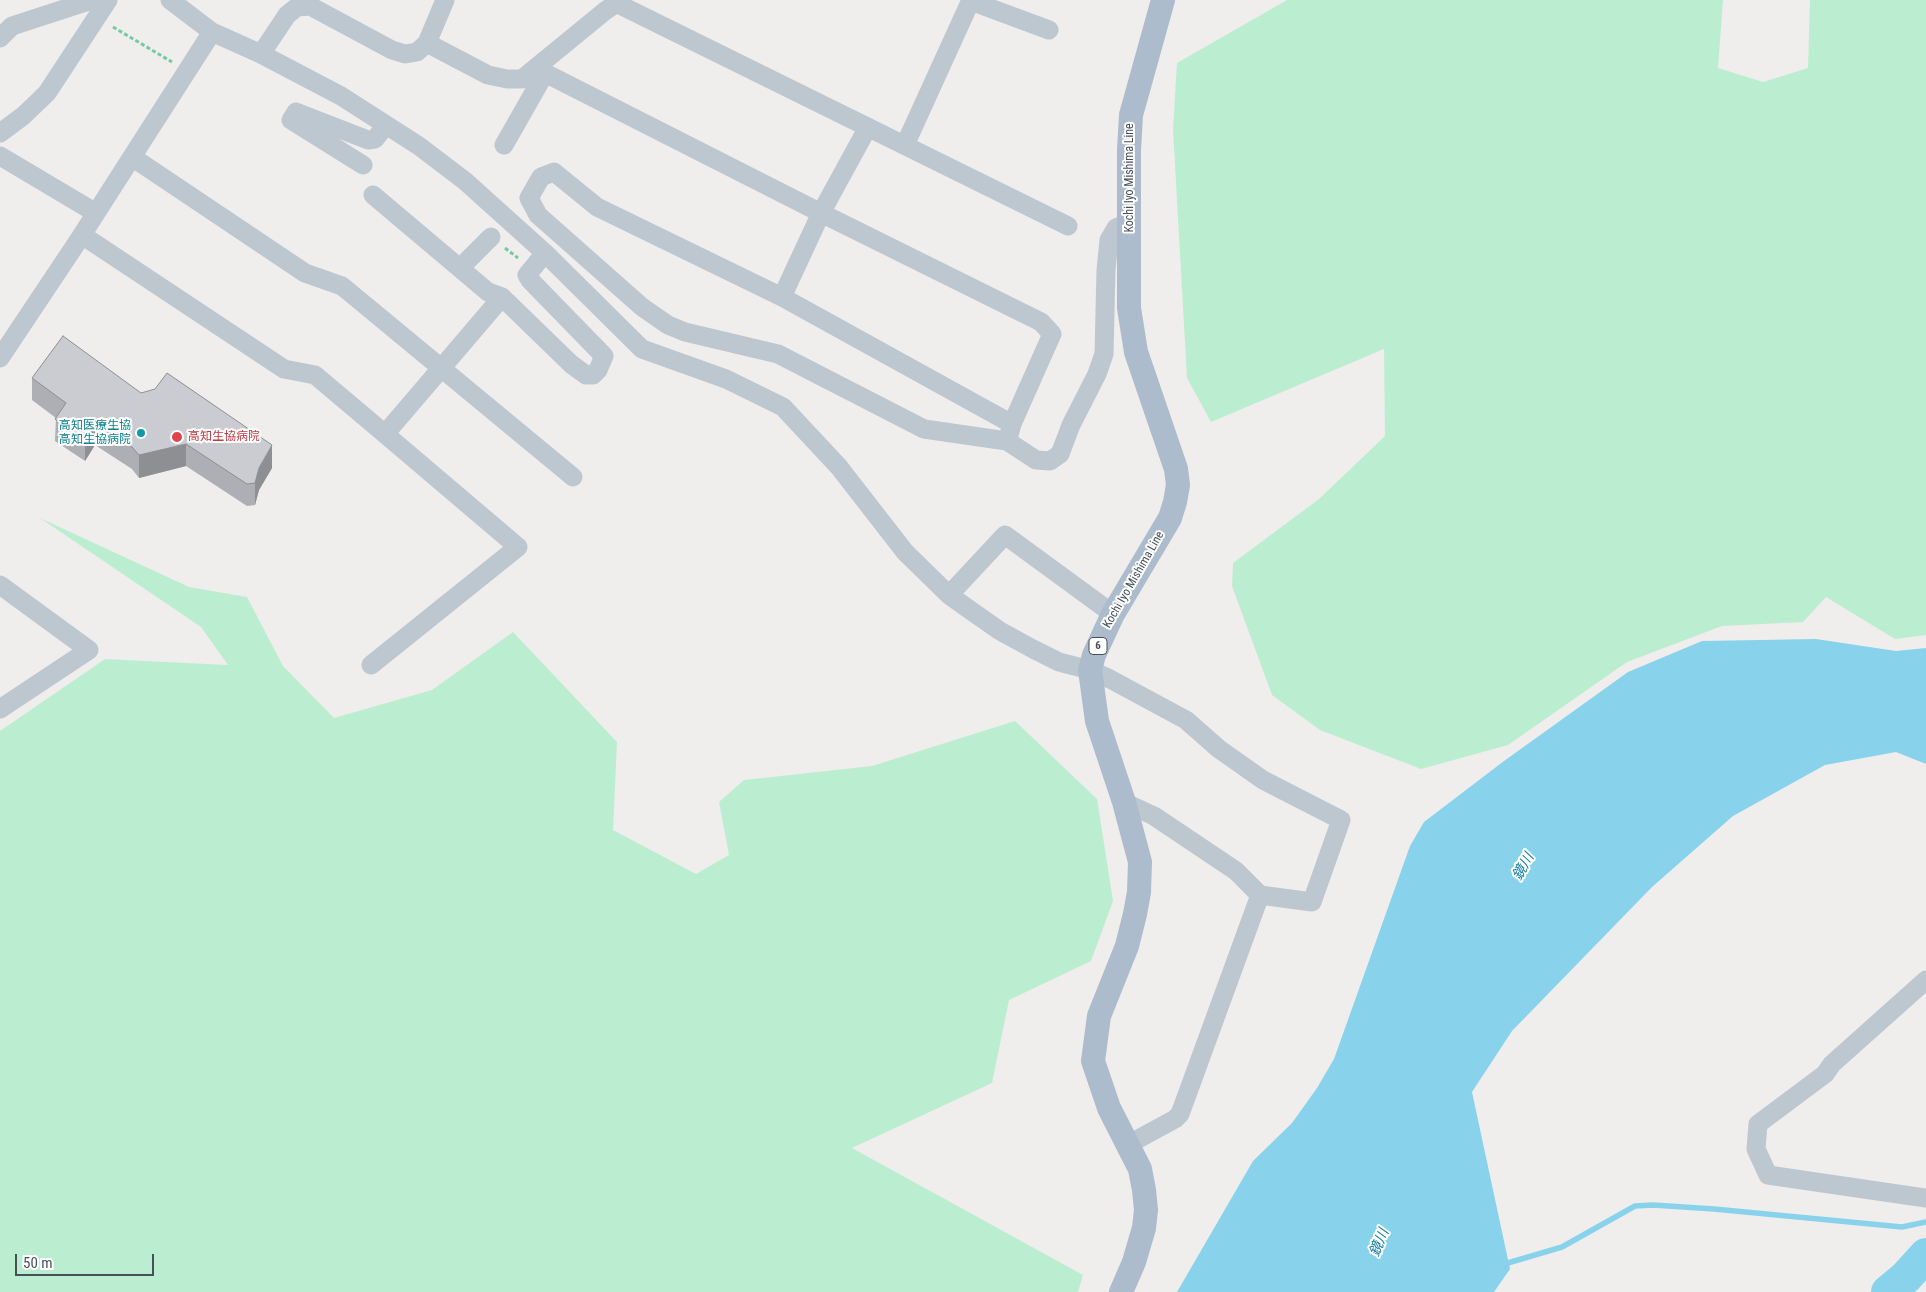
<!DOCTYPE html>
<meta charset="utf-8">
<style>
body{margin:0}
#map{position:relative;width:1926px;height:1292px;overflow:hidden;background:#f0eded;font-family:"Roboto Condensed",sans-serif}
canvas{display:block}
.scale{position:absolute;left:15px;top:1254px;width:139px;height:22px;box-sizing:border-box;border:2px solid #45505a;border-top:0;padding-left:6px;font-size:15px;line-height:18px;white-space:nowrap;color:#45505a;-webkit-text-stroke:4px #fff;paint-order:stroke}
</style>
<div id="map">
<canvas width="1926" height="1292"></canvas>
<div class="scale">50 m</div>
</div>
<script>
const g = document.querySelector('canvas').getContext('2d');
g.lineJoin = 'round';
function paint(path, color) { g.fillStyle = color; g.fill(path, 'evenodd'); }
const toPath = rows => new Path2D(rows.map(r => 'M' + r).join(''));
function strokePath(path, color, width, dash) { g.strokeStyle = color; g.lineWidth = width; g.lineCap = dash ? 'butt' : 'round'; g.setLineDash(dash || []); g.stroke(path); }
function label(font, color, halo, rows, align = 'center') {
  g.font = font + ' "Roboto Condensed","Noto Sans JP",sans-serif'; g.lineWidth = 4; g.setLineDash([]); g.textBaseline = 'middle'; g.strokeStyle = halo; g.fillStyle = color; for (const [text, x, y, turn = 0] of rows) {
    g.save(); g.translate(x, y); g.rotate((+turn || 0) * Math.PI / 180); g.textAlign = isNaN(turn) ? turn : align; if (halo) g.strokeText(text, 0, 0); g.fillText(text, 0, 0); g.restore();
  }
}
const green = toPath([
 [1287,0,1723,0,1718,68,1763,82,1808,68,1810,0,1926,0,1926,635,1895,639,1826,597,1803,622,1722,626,1627,662,1508,745,1421,769,1320,730,1272,695,1232,586,1233,563,1319,499,1385,436,1384,349,1211,422,1187,378,1173,129,1177,63],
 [40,518,189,587,247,597,283,666,334,718,432,690,513,632,617,742,613,830,696,874,729,855,719,802,744,780,872,766,1015,721,1097,799,1113,901,1091,961,1009,1000,992,1083,852,1148,1083,1275,1078,1292,0,1292,0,731,105,659,228,665,201,627]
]);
const water = toPath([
 [1816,639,1896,651,1926,648,1926,764,1896,752,1825,765,1733,816,1652,887,1512,1031,1472,1092,1510,1269,1494,1292,1177,1292,1253,1161,1292,1123,1317,1088,1334,1059,1410,846,1424,822,1504,761,1628,672,1702,641]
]);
const stream = toPath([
 [1501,1265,1562,1247,1635,1206,1653,1205,1714,1209,1902,1227,1926,1222]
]);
const river = toPath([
 [1888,1292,1906,1277,1926,1255]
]);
const path = toPath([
 [113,27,172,62],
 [505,248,518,258]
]);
const minor = toPath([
 [170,0,212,32,261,54,341,96,419,146,465,181,545,253,642,349,726,379,783,407,839,467,905,552,949,595,970,610,1000,631,1033,649,1059,662,1090,670,1110,679,1186,720,1219,749,1263,780,1341,820,1312,902,1260,895],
 [621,0,605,11,539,65,545,73,821,213,1041,322,1052,334,1012,424,1009,435],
 [971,1,1049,30],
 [616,3,1068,226],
 [0,38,12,26,92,0],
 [427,43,488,75,507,79,522,79,539,65],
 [261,54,287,15,297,7,310,6,392,50,405,54,417,52,427,43,445,0],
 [0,133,23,116,47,93,108,0],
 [504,145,545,73],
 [905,145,971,0],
 [0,156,96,213],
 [132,157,305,273,342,286,573,477],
 [363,165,291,120,296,112,368,140,375,139,386,125],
 [373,195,488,292,502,297,571,364,586,375,593,375,598,370,604,356,530,280,527,275,545,253],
 [82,235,284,369,315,375,385,434],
 [460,268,491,237],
 [782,297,821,213,868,127],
 [0,358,80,238,212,32],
 [1012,424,782,297,597,207,554,172,541,177,529,198,538,215,642,307,668,325,685,332,778,354,924,429,1007,441,1036,460,1050,461,1060,454,1071,425,1097,374,1104,354,1106,270,1109,240,1116,228,1130,222],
 [0,585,89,650,0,709],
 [949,595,1005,535,1113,614],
 [371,665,518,547,385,434,502,297],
 [1124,802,1154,816,1236,871,1260,895,1180,1114,1175,1119,1129,1144],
 [1926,980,1832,1064,1825,1074,1758,1124,1756,1149,1768,1175,1926,1198]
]);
const major = toPath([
 [1121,1292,1134,1262,1144,1228,1146,1210,1144,1190,1140,1169,1109,1108,1093,1061,1099,1016,1127,946,1135,914,1139,892,1140,862,1124,802,1097,721,1090,670,1094,655,1113,614,1170,518,1175,502,1178,485,1176,469,1136,352,1129,308,1129,150,1131,115,1163,0]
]);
const wall = toPath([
 [32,378,141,393,272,468,259,490,255,505,247,506,186,466,139,478,132,469,95,445,85,461,55,441,56,418,32,400]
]);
const shadedWall = toPath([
 [95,423,95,445,85,461,85,439],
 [186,444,186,466,139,478,139,455],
 [272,445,272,468,259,490,255,505,255,483,259,468]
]);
const building = toPath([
 [63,336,141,393,155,389,167,373,272,445,259,468,255,483,247,484,186,444,139,455,132,447,95,423,85,439,55,419,66,403,32,378,63,336]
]);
const markers = [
 [141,433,5,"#0f9aa8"],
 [177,437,6,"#e0444e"]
];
const shields = [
 [1098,646,18]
];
const shieldNames = [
 ["6",1098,646]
];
const streetNames = [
 ["Kochi Iyo Mishima Line",1130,178,-90],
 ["Kochi Iyo Mishima Line",1134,580,-60]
];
const cultureNames = [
 ["高知医療生協",131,426],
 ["高知生協病院",131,440]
];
const healthNames = [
 ["高知生協病院",188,437]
];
const waterNames = [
 ["鏡川",1524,867,-61],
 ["鏡川",1380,1243,-68]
];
paint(green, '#bbeed0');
paint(water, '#88d3eb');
strokePath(stream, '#88d3eb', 5.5);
strokePath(river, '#88d3eb', 34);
strokePath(path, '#73cba2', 3, [4, 2.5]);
strokePath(minor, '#bdc7cf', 19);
strokePath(major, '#adbccc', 24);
paint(wall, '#aeafb5');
paint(shadedWall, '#8d8f93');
paint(building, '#caccd2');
strokePath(building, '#8d8f93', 1);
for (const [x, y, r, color] of markers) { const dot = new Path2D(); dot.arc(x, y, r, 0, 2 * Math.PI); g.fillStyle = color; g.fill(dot); strokePath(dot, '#fff', 2); }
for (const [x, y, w] of shields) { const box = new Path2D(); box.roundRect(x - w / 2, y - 8.5, w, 17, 4); g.fillStyle = '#fff'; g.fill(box); strokePath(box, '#45505a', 1); }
label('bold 11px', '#45505a', null, shieldNames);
label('12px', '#45505a', '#fff', streetNames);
label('12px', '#0d838f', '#fff', cultureNames, 'right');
label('12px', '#be3a42', '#fff', healthNames, 'left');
label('italic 14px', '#0d7b9f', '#fff', waterNames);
</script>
